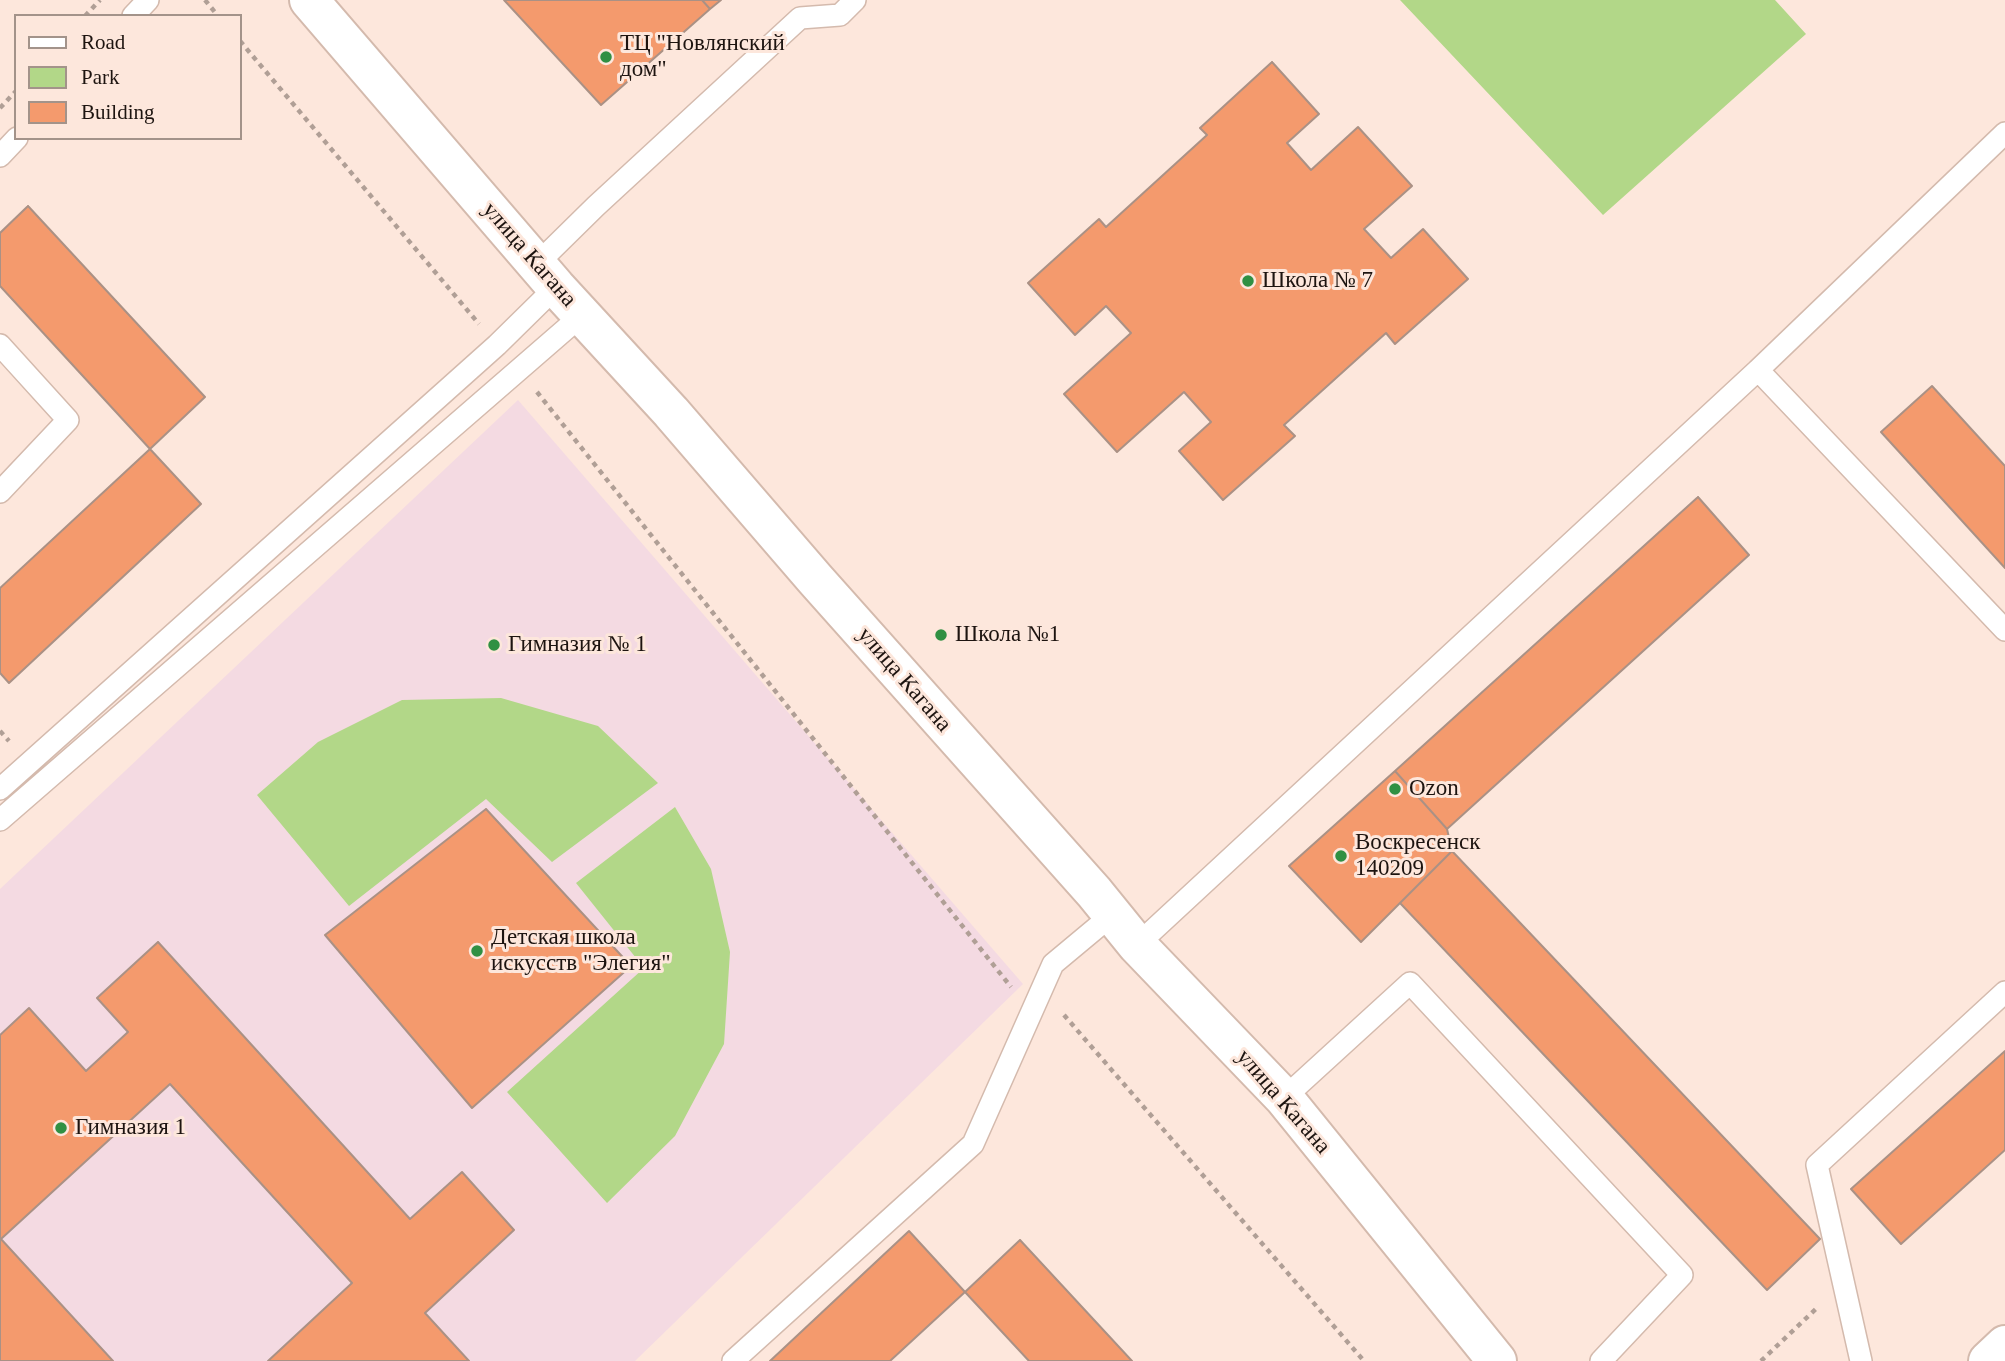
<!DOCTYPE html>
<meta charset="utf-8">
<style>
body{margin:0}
#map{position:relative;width:2005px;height:1361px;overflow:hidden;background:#fde7dc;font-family:Georgia,serif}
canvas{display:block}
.legend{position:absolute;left:14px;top:14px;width:228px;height:126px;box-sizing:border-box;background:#fde7dc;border:2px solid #a3938a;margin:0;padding:9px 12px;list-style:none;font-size:21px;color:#1d1410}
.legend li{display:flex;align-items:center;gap:14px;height:35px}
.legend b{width:35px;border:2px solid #a3938a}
</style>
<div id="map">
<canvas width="2005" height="1361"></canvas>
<ul class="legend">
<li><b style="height:9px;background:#fff"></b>Road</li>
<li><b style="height:19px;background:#b2d788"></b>Park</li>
<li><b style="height:19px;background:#f49a6d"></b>Building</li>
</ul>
</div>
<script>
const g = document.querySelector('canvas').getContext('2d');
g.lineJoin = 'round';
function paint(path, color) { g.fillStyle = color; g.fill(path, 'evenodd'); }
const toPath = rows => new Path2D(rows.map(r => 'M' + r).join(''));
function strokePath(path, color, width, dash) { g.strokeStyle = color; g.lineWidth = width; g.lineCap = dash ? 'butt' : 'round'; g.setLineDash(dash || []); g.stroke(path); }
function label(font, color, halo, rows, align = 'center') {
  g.font = font + ' Georgia,serif'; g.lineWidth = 6; g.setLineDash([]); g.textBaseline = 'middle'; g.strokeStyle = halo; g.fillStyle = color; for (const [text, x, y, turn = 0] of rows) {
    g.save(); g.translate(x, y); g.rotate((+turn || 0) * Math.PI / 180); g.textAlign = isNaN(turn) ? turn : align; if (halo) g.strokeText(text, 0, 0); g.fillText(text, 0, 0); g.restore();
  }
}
const education = toPath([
 [518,400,1023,984,635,1361,0,1361,0,889]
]);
const green = toPath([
 [1400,0,1775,0,1806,34,1603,215],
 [501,698,598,726,658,783,552,862,486,799,349,906,257,795,318,742,402,700],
 [675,807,711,869,730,952,724,1044,675,1136,607,1203,507,1092,644,968,576,883]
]);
const building = toPath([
 [504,0,702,0,710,9,601,105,504,0],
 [702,0,721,0,710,9,702,0],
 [1272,62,1319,114,1287,143,1311,170,1358,127,1412,186,1364,229,1391,258,1423,229,1468,279,1395,344,1386,333,1284,425,1295,436,1223,500,1179,451,1211,422,1184,392,1117,452,1064,394,1131,333,1106,306,1075,335,1028,283,1099,219,1106,227,1207,135,1200,128,1272,62],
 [28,206,205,397,150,449,0,286,0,233,28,206],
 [1932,386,2005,466,2005,568,1881,432,1932,386],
 [150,449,201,504,9,683,0,673,0,588,150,449],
 [1698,497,1749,555,1447,829,1395,771,1698,497],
 [1395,771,1447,829,1452,851,1361,942,1289,866,1395,771],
 [486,809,631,966,472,1108,325,935,486,809],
 [1452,851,1820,1239,1767,1290,1400,903,1452,851],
 [158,942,410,1219,462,1172,514,1230,425,1313,469,1361,268,1361,352,1283,170,1084,1,1239,113,1361,0,1361,0,1035,29,1008,86,1071,128,1032,97,998,158,942],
 [2005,1051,2005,1150,1901,1244,1851,1189,2005,1051],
 [909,1231,965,1292,890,1361,770,1361,909,1231],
 [1020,1240,1132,1361,1029,1361,965,1292,1020,1240]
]);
const path = toPath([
 [205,0,218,16],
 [85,16,100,0],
 [240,41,479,324],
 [0,108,16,91],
 [537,392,1011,987],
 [0,731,9,741],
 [1064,1015,1364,1361],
 [1761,1361,1819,1306]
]);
const lane = toPath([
 [133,16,148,0],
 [0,156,17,138],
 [537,264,596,206,800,18,840,15,855,0],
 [0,345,68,420,0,492],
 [1758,370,2005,133],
 [0,789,497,345,556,287],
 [0,820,582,315],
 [1137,945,1758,370,2005,630],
 [1284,1098,1410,983,1682,1275,1601,1361],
 [733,1361,973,1144,1053,964,1113,914],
 [1861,1361,1817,1165,2005,992]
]);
const street = toPath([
 [309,0,556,287,671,412,815,579,1094,892,1137,945,1284,1098,1497,1361],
 [1988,1361,2005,1345]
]);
const markers = [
 [606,57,7,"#309043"],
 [1248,281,7,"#309043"],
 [941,635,7,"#309043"],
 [494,645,7,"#309043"],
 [1395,789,7,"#309043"],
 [1341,856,7,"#309043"],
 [477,951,7,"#309043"],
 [61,1128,7,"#309043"]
];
const poiNames = [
 ["ТЦ \"Новлянский",620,44],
 ["дом\"",620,70],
 ["Школа № 7",1262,281],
 ["Школа №1",955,635],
 ["Гимназия № 1",508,645],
 ["Ozon",1409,789],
 ["Воскресенск",1355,843],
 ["140209",1355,869],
 ["Детская школа",491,938],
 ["искусств \"Элегия\"",491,964],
 ["Гимназия 1",75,1128]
];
const streetNames = [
 ["улица Кагана",529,255,49],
 ["улица Кагана",904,680,49],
 ["улица Кагана",1283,1102,49]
];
paint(education, '#f4dae2');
paint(green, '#b2d788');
paint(building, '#f49a6d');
strokePath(building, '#aa9185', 2);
strokePath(lane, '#d4baad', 24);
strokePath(street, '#d4baad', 42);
strokePath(path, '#b09f96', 4.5, [5, 5]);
strokePath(lane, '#fff', 21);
strokePath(street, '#fff', 38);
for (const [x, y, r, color] of markers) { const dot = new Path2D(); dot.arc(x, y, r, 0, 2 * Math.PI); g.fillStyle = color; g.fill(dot); strokePath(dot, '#fde7dc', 2.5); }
label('23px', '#1d1410', '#fde7dc', poiNames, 'left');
label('23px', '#1d1410', '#fde7dc', streetNames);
</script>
